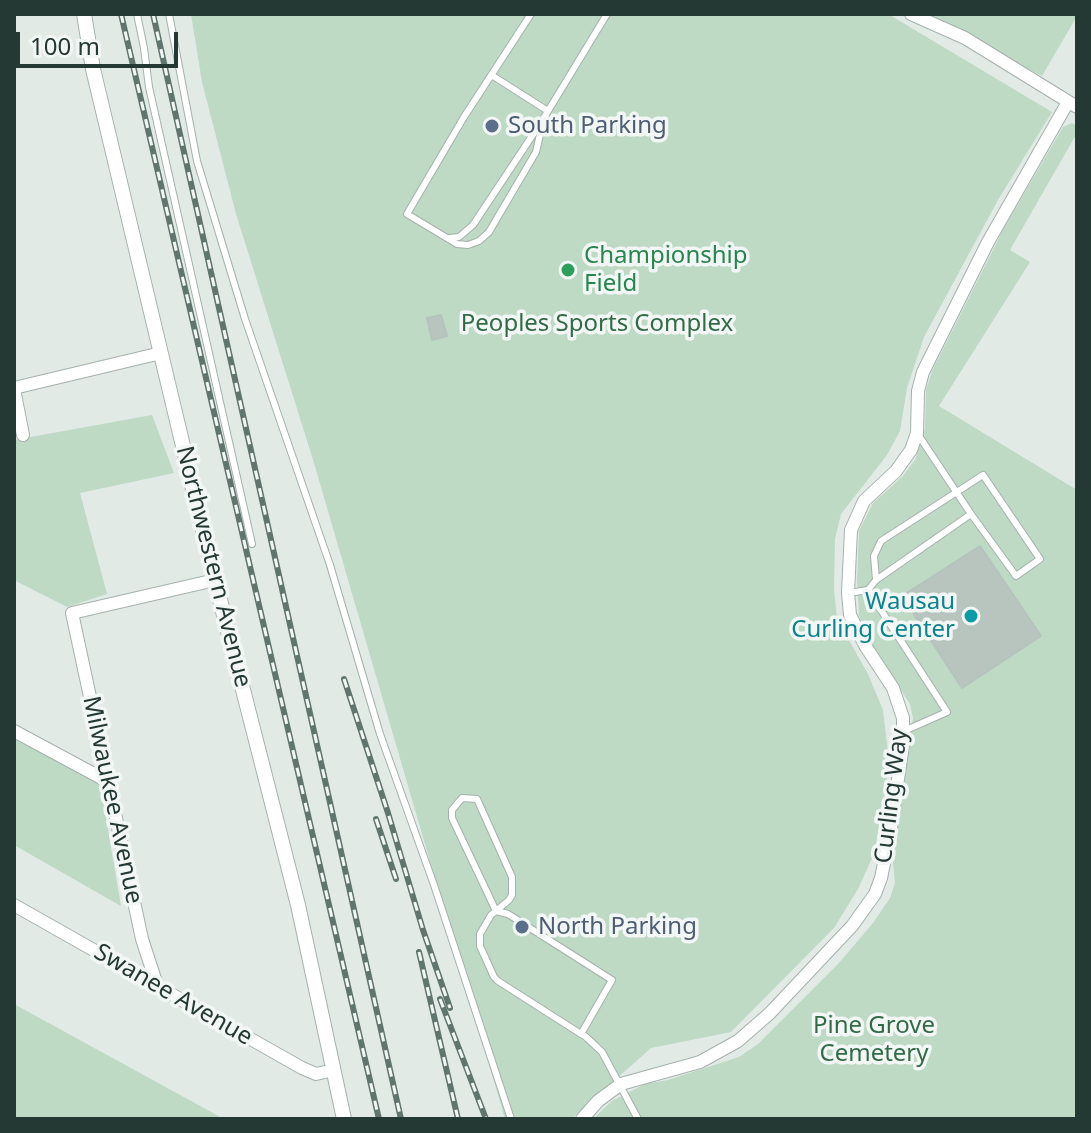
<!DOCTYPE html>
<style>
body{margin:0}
#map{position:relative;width:1091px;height:1133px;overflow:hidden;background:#e2eae6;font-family:"Noto Sans",sans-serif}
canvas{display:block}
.frame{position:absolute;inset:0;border:16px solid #243933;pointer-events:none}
.scale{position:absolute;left:16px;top:32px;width:162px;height:36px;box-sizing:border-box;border:4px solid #243933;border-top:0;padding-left:10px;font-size:24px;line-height:28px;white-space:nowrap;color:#243933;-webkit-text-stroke:6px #f2f7f5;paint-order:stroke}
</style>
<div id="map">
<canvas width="1091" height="1133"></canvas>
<div class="frame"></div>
<div class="scale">100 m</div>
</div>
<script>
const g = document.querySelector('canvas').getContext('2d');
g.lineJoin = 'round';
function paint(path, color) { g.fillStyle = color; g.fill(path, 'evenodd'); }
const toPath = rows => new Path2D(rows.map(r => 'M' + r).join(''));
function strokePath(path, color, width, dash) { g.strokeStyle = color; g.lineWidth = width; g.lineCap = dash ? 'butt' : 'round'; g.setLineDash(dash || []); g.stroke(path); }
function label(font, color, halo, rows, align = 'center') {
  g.font = font + ' "Noto Sans",sans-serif'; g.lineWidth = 7; g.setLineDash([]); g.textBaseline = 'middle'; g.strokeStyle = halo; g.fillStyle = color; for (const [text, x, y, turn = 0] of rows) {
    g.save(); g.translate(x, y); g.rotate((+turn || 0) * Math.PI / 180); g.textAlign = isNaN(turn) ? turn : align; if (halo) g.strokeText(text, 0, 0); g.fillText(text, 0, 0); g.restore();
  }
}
const green = toPath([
 [191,14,888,14,1052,112,998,200,924,337,907,388,900,431,887,455,841,514,835,539,834,589,837,619,868,674,883,710,888,753,886,792,874,854,858,889,834,928,731,1032,651,1048,571,1119,505,1119,314,463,236,214,202,82],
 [923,14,1077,14,1077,16,1042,76],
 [1072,123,1077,126,1077,133,1010,250,1030,262,939,406,1077,490,1077,1119,593,1119,612,1101,645,1084,668,1080,739,1057,758,1044,838,964,873,923,890,898,895,883,893,863,913,718,910,704,868,638,859,615,857,581,859,531,873,503,902,477,915,460,925,429,926,390,932,371,1004,228,1063,127],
 [152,415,174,473,80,493,107,594,67,607,14,580,14,440],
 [14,739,100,783,121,906,14,845],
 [14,1004,224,1119,14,1119]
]);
const building = toPath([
 [441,315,447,336,432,340,427,318,441,315],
 [980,546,1041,636,962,688,902,596,980,546]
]);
const service = toPath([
 [137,14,144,48,149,87,252,544],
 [169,14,197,161,245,319,330,565,380,734,434,885,511,1119],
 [531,14,464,117,407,214,457,244,468,245,479,241,489,232,536,152,544,117],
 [493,76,548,111],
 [450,238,459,237,473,225,542,121,607,14],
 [876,580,874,556,881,541,983,475,1040,559,1016,576,971,514],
 [868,590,947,712,904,731],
 [849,593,868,590,876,580,971,514,917,433],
 [581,1034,612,980,508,914,496,911,452,818,452,810,462,798,477,799,512,877,512,895,509,900,496,911,491,915,480,934,480,946,494,977,498,981,581,1034,585,1036,602,1052,638,1119]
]);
const minor = toPath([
 [911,14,965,38,1077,107],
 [14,388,161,353],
 [14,389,23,435],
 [14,731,107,781],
 [14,905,302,1068,316,1074,334,1070],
 [157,985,142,939,72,613,215,580],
 [582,1119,598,1101,621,1084,700,1062,738,1041,770,1013,852,926,875,894,881,878,890,834,903,745,903,718,893,688,866,647,850,615,848,593,851,530,864,501,896,471,911,450,917,433,918,391,923,372,988,242,1068,102]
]);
const tertiary = toPath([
 [84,14,93,69,215,580,298,905,344,1119]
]);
const rail = toPath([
 [121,14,379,1119],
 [153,14,401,1119],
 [344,679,388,813,423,930,450,1008],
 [376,819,396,879],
 [419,952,458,1119],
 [440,999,486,1119]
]);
const markers = [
 [492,126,8,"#5c6f8a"],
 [568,270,8,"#2e9e5b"],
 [971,616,8,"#0f9aa8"],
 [522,927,8,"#5c6f8a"]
];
const serviceNames = [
 ["South Parking",508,126],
 ["North Parking",538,927]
];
const leisureNames = [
 ["Championship",584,256],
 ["Field",584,284]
];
const parkNames = [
 ["Peoples Sports Complex",597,324],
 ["Pine Grove",874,1026],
 ["Cemetery",874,1054]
];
const streetNames = [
 ["Northwestern Avenue",213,567,76],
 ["Curling Way",892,796,-83],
 ["Milwaukee Avenue",112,800,78],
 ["Swanee Avenue",173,995,30]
];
const cultureNames = [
 ["Wausau",955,602],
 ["Curling Center",955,630]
];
paint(green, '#bed9c4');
paint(building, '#b8c5bf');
strokePath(building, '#b5c3bd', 2);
strokePath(service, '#a5b1ad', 8);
strokePath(minor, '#a5b1ad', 14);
strokePath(tertiary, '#a5b1ad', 16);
strokePath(service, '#fff', 6);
strokePath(minor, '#fff', 12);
strokePath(tertiary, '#fff', 14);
strokePath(rail, '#5f756e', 6);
strokePath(rail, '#f2f7f5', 3, [9]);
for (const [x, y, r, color] of markers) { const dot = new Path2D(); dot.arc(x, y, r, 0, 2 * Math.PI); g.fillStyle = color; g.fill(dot); strokePath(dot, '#f2f7f5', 3); }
label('24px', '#4e5e75', '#f2f7f5', serviceNames, 'left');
label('24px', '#27864d', '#f2f7f5', leisureNames, 'left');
label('24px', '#336b47', '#f2f7f5', parkNames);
label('24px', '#243933', '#f2f7f5', streetNames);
label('24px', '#0d838f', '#f2f7f5', cultureNames, 'right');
</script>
